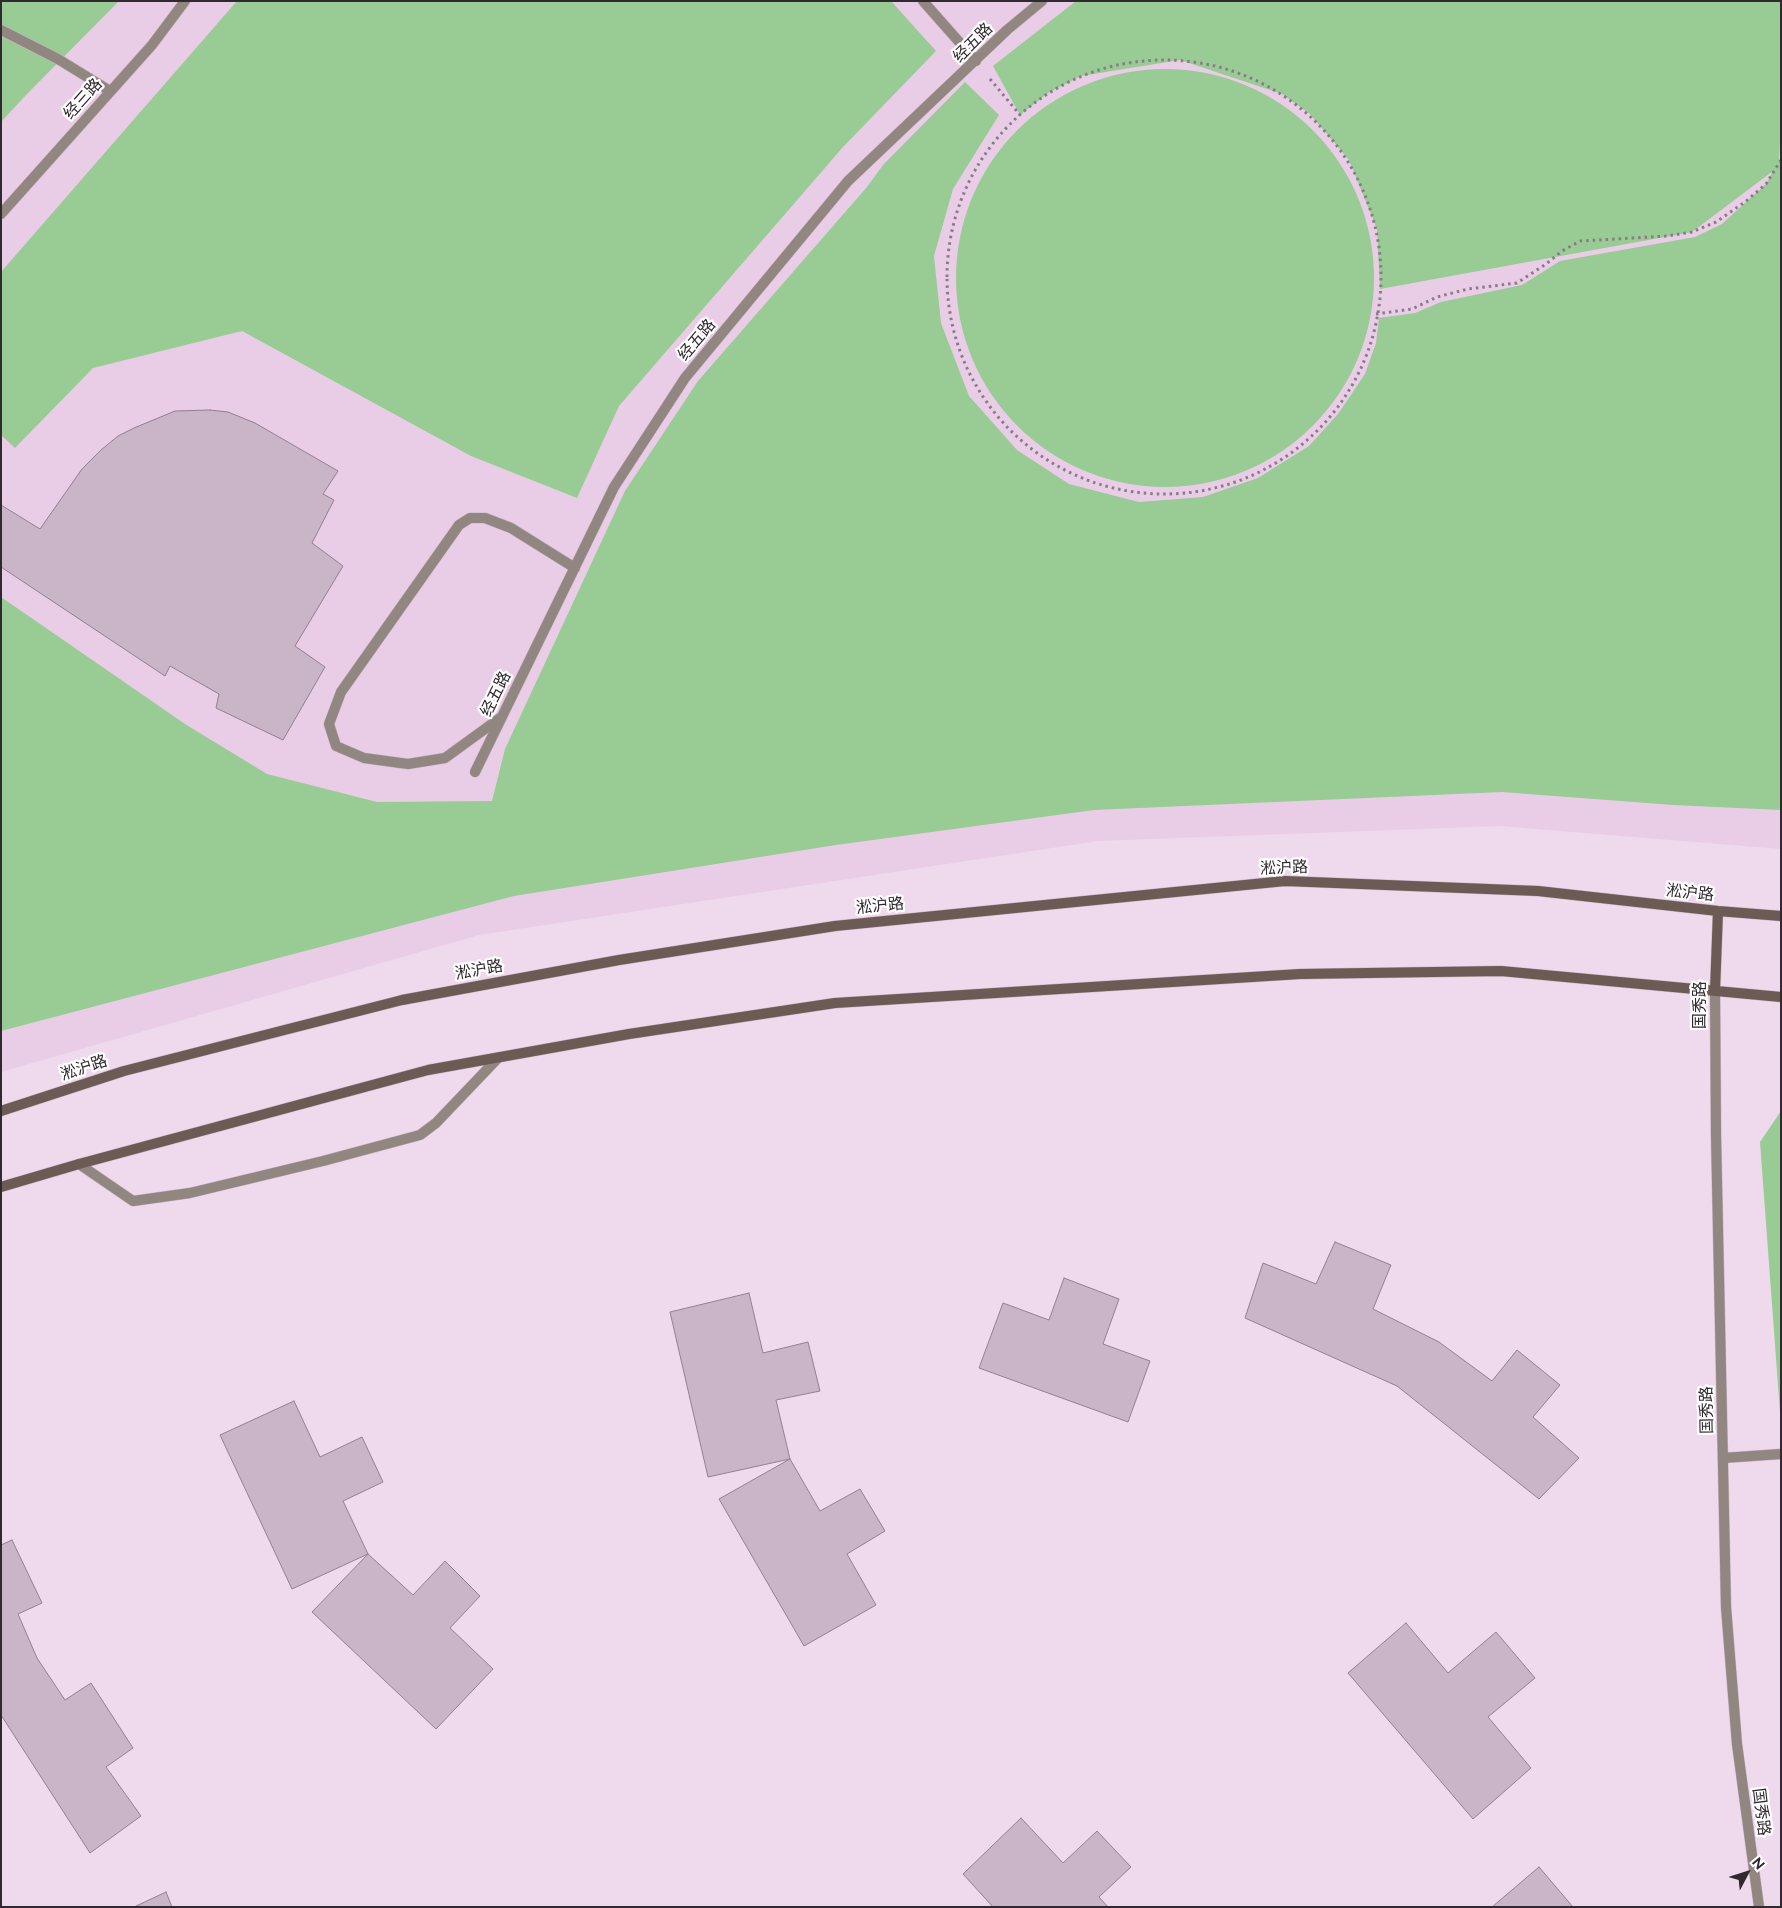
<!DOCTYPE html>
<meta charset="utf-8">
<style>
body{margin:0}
#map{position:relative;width:1782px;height:1908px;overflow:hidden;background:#efd9ed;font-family:Raleway,sans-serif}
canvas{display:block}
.frame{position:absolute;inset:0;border:2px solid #312930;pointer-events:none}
.north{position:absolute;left:1722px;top:1848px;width:50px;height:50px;-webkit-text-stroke:4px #fff;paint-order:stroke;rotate:50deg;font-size:14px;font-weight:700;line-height:20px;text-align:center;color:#312930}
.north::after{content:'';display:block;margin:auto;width:18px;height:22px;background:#312930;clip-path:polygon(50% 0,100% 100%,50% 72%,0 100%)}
</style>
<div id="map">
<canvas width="1782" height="1908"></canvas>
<div class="frame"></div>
<div class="north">N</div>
</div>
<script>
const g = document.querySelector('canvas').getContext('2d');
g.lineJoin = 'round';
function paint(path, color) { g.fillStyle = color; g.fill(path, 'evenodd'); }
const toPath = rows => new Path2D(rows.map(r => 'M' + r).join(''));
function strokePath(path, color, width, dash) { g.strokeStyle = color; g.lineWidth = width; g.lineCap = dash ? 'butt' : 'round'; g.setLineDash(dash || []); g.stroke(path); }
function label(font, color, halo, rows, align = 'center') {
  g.font = font + ' Raleway,"Noto Sans SC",sans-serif'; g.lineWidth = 4.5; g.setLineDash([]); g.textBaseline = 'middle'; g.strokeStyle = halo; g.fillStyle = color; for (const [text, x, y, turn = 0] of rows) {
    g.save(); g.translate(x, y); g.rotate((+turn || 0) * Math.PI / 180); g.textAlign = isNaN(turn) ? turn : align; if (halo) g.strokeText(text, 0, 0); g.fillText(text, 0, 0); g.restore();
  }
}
const built = toPath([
 [1,1,1781,1,1781,849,1499,826,1098,841,479,935,1,1072]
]);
const green = toPath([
 [1,1,119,1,26,95,1,122],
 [237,1,891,1,936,51,843,147,619,406,577,498,471,456,242,331,93,368,15,448,1,435,1,272],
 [1076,1,1780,1,1781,124,1779,160,1781,158,1781,810,1673,805,1502,792,1094,810,836,845,514,896,1,1031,1,597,185,724,267,774,377,802,492,801,505,749,625,491,698,381,867,187,883,165,965,82,999,115,953,189,934,256,941,323,969,396,1017,450,1069,484,1139,502,1203,497,1258,478,1309,446,1338,414,1365,374,1376,343,1379,318,1415,313,1441,302,1522,285,1560,261,1695,237,1722,224,1766,184,1773,171,1692,232,1380,289,1377,229,1349,160,1310,114,1282,94,1180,60,1081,76,1048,93,1020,115,993,66],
 '956 278a209 209 0 1 1 418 0a209 209 0 1 1-418 0Z',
 [1781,1111,1781,1426,1760,1142]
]);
const building = toPath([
 [210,410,228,412,255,423,338,471,323,494,334,500,312,543,343,566,295,646,325,667,283,740,216,708,219,694,170,666,165,676,1,567,1,505,40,529,82,469,101,450,118,436,134,428,175,411,210,410],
 [1335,1242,1391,1265,1373,1309,1439,1342,1492,1381,1517,1350,1560,1385,1533,1417,1579,1458,1539,1499,1397,1386,1245,1318,1263,1263,1316,1284,1335,1242],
 [1064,1278,1119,1299,1103,1344,1150,1361,1128,1422,979,1368,1003,1303,1049,1320,1064,1278],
 [749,1293,763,1353,808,1342,820,1391,776,1400,790,1459,708,1477,670,1312,749,1293],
 [294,1401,320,1457,362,1437,383,1482,343,1501,368,1554,292,1589,220,1435,294,1401],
 [790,1459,820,1511,860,1489,885,1531,847,1554,876,1605,804,1646,719,1499,790,1459],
 [12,1540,42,1603,18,1614,37,1658,65,1700,91,1683,133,1748,106,1767,141,1816,90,1853,1,1715,1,1545,12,1540],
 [368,1554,413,1595,445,1561,480,1596,450,1628,493,1669,436,1729,312,1612,368,1554],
 [1406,1623,1448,1673,1496,1632,1535,1678,1488,1717,1531,1768,1473,1819,1348,1673,1406,1623],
 [1021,1818,1063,1863,1097,1831,1131,1867,1099,1897,1108,1907,993,1907,963,1874,1021,1818],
 [1539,1867,1573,1907,1492,1907,1539,1867],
 [166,1892,172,1907,134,1907,166,1892]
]);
const path = toPath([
 '947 277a217 217 0 1 1 434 0a217 217 0 1 1-434 0Z',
 [990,79,1020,115],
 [1376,314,1412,309,1437,297,1468,289,1517,283,1546,264,1562,251,1580,241,1667,236,1692,232,1716,222,1745,202,1766,184,1781,160]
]);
const service = toPath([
 [923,1,976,61],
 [1,30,58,59,110,91],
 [1,214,152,45,185,1],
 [500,718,445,758,408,764,364,758,336,746,329,724,341,692,459,525,470,518,485,518,511,528,575,568],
 [475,772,614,487,685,378,848,181,1007,30,1042,1],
 [79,1164,133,1201,190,1193,323,1161,420,1135,436,1123,498,1058],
 [1723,1458,1781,1454]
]);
const minor = toPath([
 [1715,991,1716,1135,1726,1607,1737,1744,1759,1907]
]);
const secondary = toPath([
 [1715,991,1718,911],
 [1,1111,124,1071,402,1000,619,960,835,926,1285,881,1538,891,1718,911,1781,916],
 [1,1187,79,1164,428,1070,629,1034,835,1003,1300,974,1501,971,1781,997]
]);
const streetNames = [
 ["经五路",973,43,-45],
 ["经三路",83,99,-48],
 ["经五路",697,340,-50],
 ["经五路",496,694,-64],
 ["淞沪路",1284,868,-2],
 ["淞沪路",1690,893,6],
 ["淞沪路",880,906,-6],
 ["淞沪路",479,970,-10],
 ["国秀路",1700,1005,-90],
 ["淞沪路",84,1068,-18],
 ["国秀路",1707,1410,-91],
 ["国秀路",1761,1812,83]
];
paint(built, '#e9cde6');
paint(green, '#99cb94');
paint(building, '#cab4c8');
strokePath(building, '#937f92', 1);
strokePath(service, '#c9b6c7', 11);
strokePath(minor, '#c9b6c7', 11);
strokePath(secondary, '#c9b6c7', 11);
strokePath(path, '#897b88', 3, [2.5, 4]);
strokePath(service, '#928681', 10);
strokePath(minor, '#928681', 10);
strokePath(secondary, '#6c5b54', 10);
label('16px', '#312930', '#fff', streetNames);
</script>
